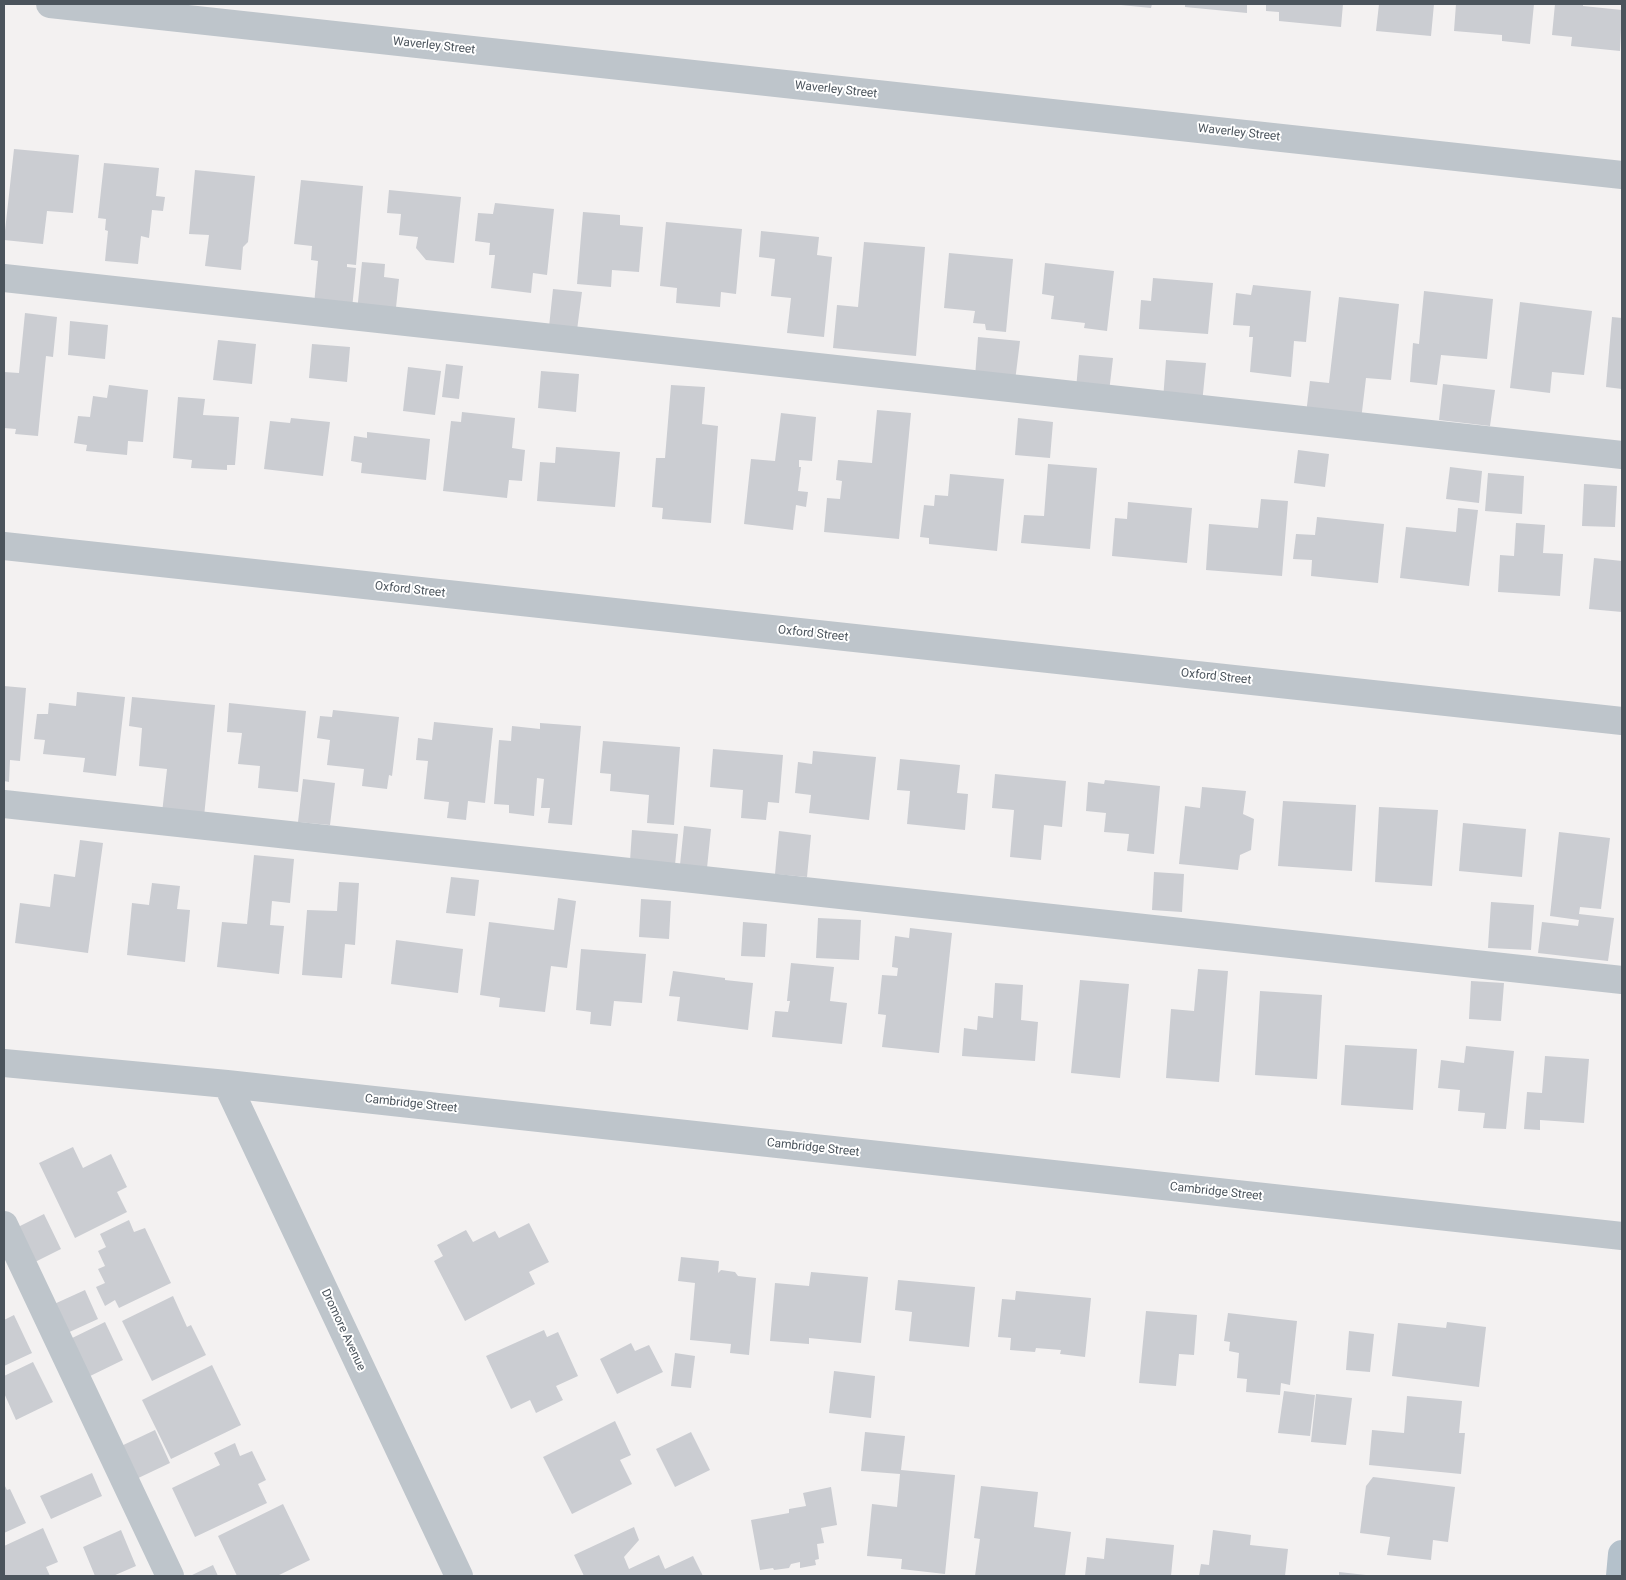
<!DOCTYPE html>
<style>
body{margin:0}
#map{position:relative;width:1626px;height:1580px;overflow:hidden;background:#f3f1f1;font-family:Roboto,sans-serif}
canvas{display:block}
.frame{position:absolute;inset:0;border:5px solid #4b545c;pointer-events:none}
</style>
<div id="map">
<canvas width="1626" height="1580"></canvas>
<div class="frame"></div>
</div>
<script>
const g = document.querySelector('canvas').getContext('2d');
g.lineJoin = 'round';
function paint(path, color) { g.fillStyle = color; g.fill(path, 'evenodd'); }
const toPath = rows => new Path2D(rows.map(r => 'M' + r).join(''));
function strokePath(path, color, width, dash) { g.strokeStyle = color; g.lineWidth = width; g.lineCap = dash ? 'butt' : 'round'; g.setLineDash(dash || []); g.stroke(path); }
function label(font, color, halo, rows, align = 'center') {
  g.font = font + ' Roboto,sans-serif'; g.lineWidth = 4; g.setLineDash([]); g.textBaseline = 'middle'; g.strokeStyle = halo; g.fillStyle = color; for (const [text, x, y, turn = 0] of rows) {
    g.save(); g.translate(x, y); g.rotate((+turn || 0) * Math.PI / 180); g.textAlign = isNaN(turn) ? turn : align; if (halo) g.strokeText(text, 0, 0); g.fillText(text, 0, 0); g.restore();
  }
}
const building = toPath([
 [1121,4,1152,4,1151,8,1121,5],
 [1185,4,1247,4,1247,13,1185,7],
 [1266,4,1343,4,1341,27,1279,21,1279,12,1266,11],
 [1379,4,1434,4,1431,36,1376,31],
 [1456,4,1534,4,1530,44,1502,41,1502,35,1454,31],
 [1555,4,1583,4,1583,6,1622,10,1620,51,1571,46,1572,37,1552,35],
 [14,149,79,155,73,213,47,211,43,244,4,240],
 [104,163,159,168,156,196,165,197,163,211,152,210,149,238,141,236,138,264,105,261,108,231,105,230,106,219,98,218],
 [195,170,255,176,248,242,243,247,241,270,205,266,209,235,189,234],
 [301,180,363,186,356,265,347,264,347,267,356,268,352,309,314,305,318,261,311,260,312,246,294,244],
 [389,190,461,197,454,263,426,260,416,248,418,237,399,235,401,214,387,213],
 [495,203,554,209,547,275,533,273,531,293,491,288,495,255,489,255,490,243,475,241,478,213,493,214],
 [583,212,620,215,620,225,643,227,639,272,612,270,611,287,577,284],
 [666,222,742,229,736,294,721,292,720,307,676,303,677,288,660,286],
 [761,231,819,237,817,255,832,257,824,337,787,333,791,298,771,296,775,259,759,257],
 [864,242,925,247,916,356,833,348,837,305,858,307],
 [949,253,1013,259,1006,332,986,330,985,324,973,323,975,311,944,308],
 [362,262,385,264,384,277,399,279,395,317,357,312],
 [1045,263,1114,271,1107,331,1084,328,1085,323,1051,319,1054,296,1042,294],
 [1153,278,1213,283,1208,334,1139,329,1141,300,1151,301],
 [1253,285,1311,291,1306,342,1294,341,1291,377,1250,372,1253,337,1249,337,1250,326,1233,325,1236,293,1251,295],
 [553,289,582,292,577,330,549,327],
 [1424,291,1493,299,1487,359,1441,355,1437,385,1410,382,1413,343,1419,344],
 [1339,297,1399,304,1391,380,1366,378,1361,420,1306,414,1310,381,1329,383],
 [1520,302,1592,311,1584,375,1552,372,1550,393,1510,388],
 [25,313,57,317,53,357,46,356,38,436,15,434,16,429,4,428,4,372,19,373],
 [1612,317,1622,318,1622,389,1606,387],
 [70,321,108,325,105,359,68,355],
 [978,337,1020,341,1015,381,975,377],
 [218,340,256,344,252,384,213,380],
 [312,344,350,347,347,382,309,378],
 [1079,355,1113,358,1109,392,1076,389],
 [1166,360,1206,363,1202,404,1163,400],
 [446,364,463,366,459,399,442,397],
 [408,367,441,371,435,415,403,411],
 [541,371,579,374,576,412,538,408],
 [1443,384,1495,390,1490,426,1439,420],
 [109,385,148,390,143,442,128,441,127,455,86,451,87,445,74,443,78,416,90,417,93,396,107,398],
 [671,385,705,387,702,424,718,426,711,523,662,519,663,508,652,507,656,458,665,458],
 [178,397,205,399,203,415,239,417,235,465,227,465,227,470,191,468,192,460,173,458],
 [877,410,911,413,899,539,824,532,827,498,840,499,842,481,836,480,838,460,872,463],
 [462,412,515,418,512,448,525,450,522,481,509,480,507,498,443,491,451,421,461,422],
 [781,413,816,417,812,461,799,460,799,467,801,467,798,491,808,492,806,507,796,505,793,530,744,524,751,459,775,461],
 [291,418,330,422,323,476,264,469,270,421,290,423],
 [1018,418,1053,422,1050,458,1015,455],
 [367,432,430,439,426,480,361,473,362,463,351,461,354,436,367,438],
 [556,447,620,452,615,507,537,501,540,462,555,463],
 [1298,450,1329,454,1325,487,1294,483],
 [1048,464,1097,468,1090,549,1021,543,1024,515,1044,516],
 [1450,467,1482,471,1479,503,1446,499],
 [1488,473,1524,476,1522,514,1485,511],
 [950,474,1004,479,997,551,929,544,929,538,920,537,924,505,934,506,935,495,948,496],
 [1584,484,1617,486,1615,527,1582,526],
 [1261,499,1288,501,1282,576,1206,570,1209,524,1258,528],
 [1128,502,1192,508,1187,563,1112,556,1115,518,1127,519],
 [1458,508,1478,510,1469,586,1400,578,1406,527,1456,532],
 [1317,517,1384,524,1378,583,1311,576,1312,560,1293,559,1296,534,1315,535],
 [1516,523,1545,525,1543,553,1563,554,1560,596,1498,592,1500,555,1514,556],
 [1594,558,1622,561,1622,612,1589,609],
 [4,686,26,688,20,761,10,760,9,782,4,781],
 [77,692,125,697,116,776,83,772,85,758,43,754,45,740,34,739,37,714,48,714,49,703,76,706],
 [132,697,215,705,204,817,162,813,167,769,139,766,142,728,129,726],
 [229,703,306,711,298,792,258,788,260,766,238,764,242,733,227,732],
 [333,710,399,717,392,776,389,775,387,789,362,786,364,769,327,765,330,740,317,738,320,716,332,717],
 [434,722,493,728,485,803,468,801,466,820,447,818,449,802,424,799,428,761,416,760,418,738,432,740],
 [540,723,581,726,572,825,548,823,550,808,541,808,544,779,537,778,534,816,509,813,509,805,494,804,499,740,511,741,512,726,540,729],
 [603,741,680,747,674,825,647,823,649,795,610,791,611,774,600,773],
 [713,749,783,755,779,803,768,802,766,820,741,818,743,790,710,787],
 [813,751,876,757,869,820,809,813,811,795,795,793,798,762,812,764],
 [900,759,960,765,957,793,968,794,965,830,907,824,910,791,897,790],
 [995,774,1066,781,1062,827,1044,825,1041,860,1010,857,1014,810,992,808],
 [303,779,335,783,330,825,298,822],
 [1105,780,1160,786,1154,854,1127,851,1129,834,1104,832,1106,813,1086,811,1088,782,1104,784],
 [1202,787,1246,791,1243,814,1254,819,1251,850,1240,855,1238,870,1179,864,1185,806,1200,808],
 [1283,801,1356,805,1352,871,1278,866],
 [1379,807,1438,810,1432,886,1375,882],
 [1463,823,1526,829,1522,877,1459,871],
 [684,826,711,829,707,868,680,865],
 [632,830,678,834,675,865,630,861],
 [779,831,811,835,807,877,775,874],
 [1559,832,1610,838,1601,909,1580,907,1579,914,1614,918,1608,961,1538,953,1542,922,1578,926,1579,920,1550,916],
 [80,840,103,843,88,953,15,943,20,903,50,907,54,874,75,877],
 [254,855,294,859,290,903,272,901,270,925,284,926,279,974,217,967,222,922,247,924],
 [1154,872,1184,874,1182,912,1152,910],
 [451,877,479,880,475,916,446,913],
 [339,882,359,883,355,945,345,944,342,978,302,975,307,910,337,911],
 [152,883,180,886,177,909,190,910,185,962,127,955,132,903,149,905],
 [558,898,576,901,567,968,551,966,545,1012,499,1007,500,998,480,995,489,922,554,930],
 [641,899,671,901,669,939,639,937],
 [1491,902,1534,905,1531,950,1488,948],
 [818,918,861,920,859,960,816,958],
 [743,922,767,924,765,957,741,956],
 [910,928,952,933,939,1053,882,1047,886,1015,878,1014,882,975,897,976,898,968,892,967,895,936,909,938],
 [396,940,463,949,458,993,391,984],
 [581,949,646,954,642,1003,614,1001,611,1026,590,1024,591,1012,576,1010],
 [791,963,834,967,830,1001,847,1003,842,1044,772,1037,775,1011,788,1012,790,1001,787,1001],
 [1198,969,1228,971,1219,1082,1166,1078,1171,1009,1194,1011],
 [673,971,725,978,725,980,753,983,748,1030,677,1021,680,997,669,996],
 [1080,980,1129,984,1120,1078,1071,1073],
 [1471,981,1504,983,1501,1021,1469,1019],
 [995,983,1023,985,1021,1020,1038,1022,1035,1061,962,1056,964,1028,977,1030,978,1016,993,1018],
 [1260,991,1322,995,1317,1079,1255,1075],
 [1345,1045,1417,1049,1413,1110,1341,1105],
 [1466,1046,1514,1051,1506,1129,1483,1128,1485,1113,1458,1111,1460,1090,1438,1088,1441,1060,1464,1063],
 [1545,1056,1589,1059,1584,1123,1540,1120,1540,1130,1524,1129,1527,1092,1542,1093],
 [73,1147,83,1168,111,1154,127,1187,117,1192,127,1212,75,1238,39,1163],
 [44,1214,61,1249,31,1264,14,1229],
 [129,1220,134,1232,145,1228,171,1283,119,1308,115,1300,105,1306,96,1287,105,1283,98,1269,105,1266,98,1251,106,1247,100,1234],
 [529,1223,549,1262,529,1272,535,1284,465,1321,434,1261,443,1256,437,1245,466,1230,473,1242,495,1231,499,1238],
 [681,1257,719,1261,718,1273,721,1270,735,1272,738,1276,756,1278,749,1355,730,1353,731,1344,690,1340,695,1283,678,1281],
 [811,1272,868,1277,861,1343,809,1338,809,1344,770,1341,775,1283,809,1286],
 [898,1280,975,1287,969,1347,909,1341,912,1312,895,1310],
 [85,1290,98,1319,65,1334,52,1305],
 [1016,1291,1091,1298,1085,1357,1060,1354,1061,1350,1036,1348,1035,1352,1010,1350,1011,1338,998,1337,1002,1299,1015,1300],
 [173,1296,187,1327,191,1325,206,1355,152,1381,122,1321],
 [1146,1311,1197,1315,1194,1355,1179,1354,1176,1386,1139,1383],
 [1228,1313,1297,1321,1290,1385,1281,1383,1280,1395,1246,1392,1247,1379,1237,1378,1239,1353,1229,1351,1230,1342,1224,1341],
 [14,1315,32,1353,4,1366,4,1320],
 [105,1322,123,1360,84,1379,66,1341],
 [1447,1322,1486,1327,1479,1387,1392,1376,1398,1323,1446,1328],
 [544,1330,547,1337,558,1332,578,1376,556,1386,563,1400,536,1413,530,1400,511,1409,486,1356],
 [1349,1331,1374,1334,1370,1372,1346,1370],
 [631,1343,635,1351,649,1345,663,1372,617,1394,600,1359],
 [675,1353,695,1356,691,1388,671,1386],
 [33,1362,53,1402,16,1420,4,1393,4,1376],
 [212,1365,241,1425,171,1459,142,1400],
 [834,1371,875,1376,871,1418,829,1413],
 [1284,1391,1315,1395,1310,1436,1278,1433],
 [1316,1394,1352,1398,1346,1445,1311,1442],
 [1407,1396,1462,1401,1459,1433,1465,1433,1461,1474,1369,1465,1372,1430,1404,1433],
 [615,1421,631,1455,620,1460,632,1484,572,1514,543,1457],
 [155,1430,170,1463,132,1481,117,1448],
 [691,1432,710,1470,675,1487,656,1449],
 [865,1432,905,1436,901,1470,955,1475,945,1574,901,1569,902,1559,867,1556,872,1504,897,1507,900,1474,861,1471],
 [235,1443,240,1456,252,1451,266,1480,258,1484,267,1503,195,1537,172,1488,220,1465,214,1453],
 [92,1473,102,1496,51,1519,40,1496],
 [1373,1477,1455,1487,1448,1542,1433,1540,1431,1560,1387,1555,1390,1537,1360,1533,1366,1486],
 [4,1484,7,1490,10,1489,26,1523,4,1533],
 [981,1486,1038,1492,1034,1527,1071,1532,1065,1576,975,1576,980,1539,974,1538],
 [831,1487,837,1525,821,1528,824,1543,817,1544,819,1559,815,1560,816,1565,800,1568,800,1562,791,1564,789,1568,774,1570,773,1568,760,1570,751,1520,789,1513,789,1509,806,1506,803,1493],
 [283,1504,310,1560,277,1576,237,1576,218,1536],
 [634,1527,639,1540,624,1557,629,1569,659,1555,665,1569,693,1556,703,1576,584,1576,574,1555],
 [43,1528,58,1562,46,1567,50,1576,4,1576,4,1546],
 [121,1530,136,1566,113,1576,95,1576,83,1547],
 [1213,1530,1251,1535,1250,1545,1288,1549,1285,1576,1199,1576,1201,1564,1209,1565],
 [1106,1538,1174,1545,1171,1576,1085,1576,1087,1557,1104,1559],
 [213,1565,218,1576,190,1576],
 [1339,1572,1366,1575,1366,1576,1339,1576]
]);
const minor = toPath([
 [50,4,1622,175],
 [4,278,1622,455],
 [4,546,1622,721],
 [4,804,1622,980],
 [4,1063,227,1084,1622,1236],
 [227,1084,459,1576],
 [4,1225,170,1576]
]);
const major = toPath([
 [1620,1576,1622,1554]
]);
const streetNames = [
 ["Waverley Street",434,46,6],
 ["Waverley Street",836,90,6],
 ["Waverley Street",1239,133,6],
 ["Oxford Street",410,590,6],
 ["Oxford Street",813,634,6],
 ["Oxford Street",1216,677,6],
 ["Cambridge Street",411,1104,6],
 ["Cambridge Street",813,1148,6],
 ["Cambridge Street",1216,1192,6],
 ["Dromore Avenue",343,1330,65]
];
paint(building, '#cbcdd2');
strokePath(minor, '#bec5cb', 28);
strokePath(major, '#b4c1cb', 28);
label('12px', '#4b545c', '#fff', streetNames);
</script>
